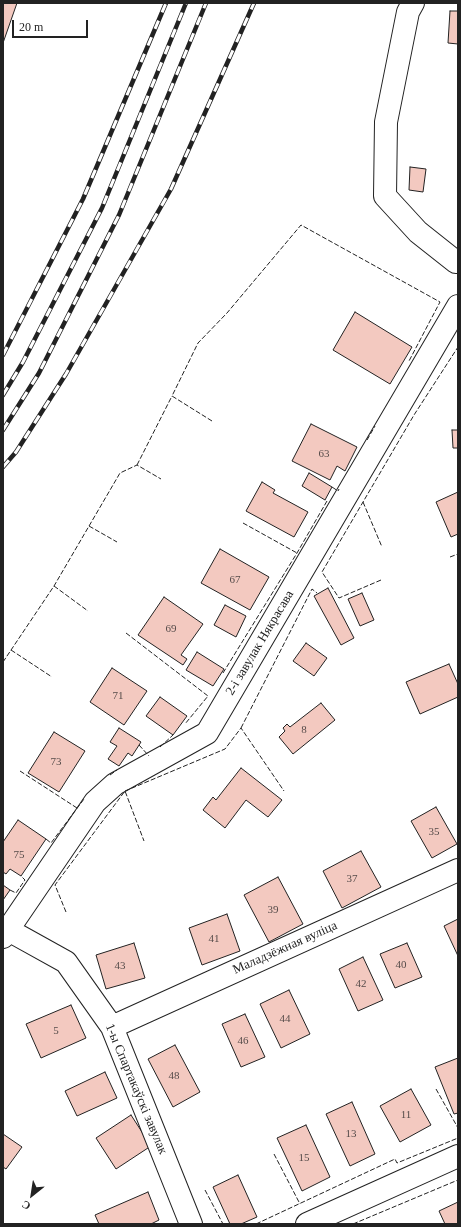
<!DOCTYPE html>
<meta charset="utf-8">
<style>
body{margin:0}
#map{position:relative;width:461px;height:1227px;overflow:hidden;background:#fff;font-family:Georgia,serif}
canvas{display:block}
.frame{position:absolute;inset:0;border:4px solid #222;pointer-events:none}
.north{position:absolute;left:12px;top:1175px;width:40px;height:40px;-webkit-text-stroke:3px #fff;paint-order:stroke;rotate:210deg;font-size:11px;font-weight:700;line-height:16px;text-align:center;color:#222}
.north::after{content:'';display:block;margin:auto;width:14px;height:18px;background:#222;clip-path:polygon(50% 0,100% 100%,50% 72%,0 100%)}
.scale{position:absolute;left:12px;top:20px;width:76px;height:18px;box-sizing:border-box;border:2px solid #222;border-top:0;padding-left:5px;font-size:12px;line-height:14px;white-space:nowrap;color:#222;-webkit-text-stroke:3px #fff;paint-order:stroke}
</style>
<div id="map">
<canvas width="461" height="1227"></canvas>
<div class="frame"></div>
<div class="north">С</div>
<div class="scale">20 m</div>
</div>
<script>
const g = document.querySelector('canvas').getContext('2d');
g.lineJoin = 'round';
function paint(path, color) { g.fillStyle = color; g.fill(path, 'evenodd'); }
const toPath = rows => new Path2D(rows.map(r => 'M' + r).join(''));
function strokePath(path, color, width, dash) { g.strokeStyle = color; g.lineWidth = width; g.lineCap = dash ? 'butt' : 'round'; g.setLineDash(dash || []); g.stroke(path); }
function label(font, color, halo, rows, align = 'center') {
  g.font = font + ' Georgia,serif'; g.lineWidth = 3; g.setLineDash([]); g.textBaseline = 'middle'; g.strokeStyle = halo; g.fillStyle = color; for (const [text, x, y, turn = 0] of rows) {
    g.save(); g.translate(x, y); g.rotate((+turn || 0) * Math.PI / 180); g.textAlign = isNaN(turn) ? turn : align; if (halo) g.strokeText(text, 0, 0); g.fillText(text, 0, 0); g.restore();
  }
}
const building = toPath([
 [3,3,17,3,3,43,3,3],
 [450,11,458,11,458,44,448,43,450,11],
 [410,167,426,169,423,192,409,190,410,167],
 [355,312,412,347,390,384,333,350,355,312],
 [311,424,357,447,345,471,337,466,330,480,292,461,311,424],
 [452,430,458,430,458,448,453,448,452,430],
 [309,473,332,487,325,500,302,486,309,473],
 [262,482,275,490,273,493,308,512,294,537,246,511,262,482],
 [458,492,458,534,451,537,436,502,458,492],
 [220,549,269,577,250,610,201,583,220,549],
 [328,588,354,638,341,645,314,596,328,588],
 [362,593,374,620,360,626,348,599,362,593],
 [164,597,203,624,181,655,187,659,183,665,138,635,164,597],
 [225,605,246,616,236,637,214,625,225,605],
 [306,643,327,658,314,676,293,661,306,643],
 [197,652,224,669,213,686,186,670,197,652],
 [449,664,458,684,458,697,420,714,406,682,449,664],
 [112,668,147,691,124,725,90,702,112,668],
 [160,697,187,716,173,735,146,716,160,697],
 [321,703,335,720,293,754,279,737,285,731,283,728,287,724,290,727,321,703],
 [119,728,141,742,132,756,128,753,119,766,108,759,117,746,110,742,119,728],
 [54,732,85,751,59,792,28,773,54,732],
 [241,768,282,800,268,817,246,800,225,828,203,810,213,797,216,800,241,768],
 [436,807,457,844,432,858,411,821,436,807],
 [18,820,46,839,21,876,10,869,6,874,3,872,3,842,18,820],
 [361,851,381,887,342,908,323,871,361,851],
 [278,877,303,924,269,942,244,895,278,877],
 [3,885,10,890,3,900,3,885],
 [227,914,240,951,202,965,189,928,227,914],
 [458,919,458,956,444,926,458,919],
 [134,943,145,978,106,989,96,955,134,943],
 [407,943,422,977,395,988,380,954,407,943],
 [363,957,383,1000,358,1011,339,969,363,957],
 [289,990,310,1034,281,1048,260,1004,289,990],
 [71,1005,86,1038,41,1058,26,1024,71,1005],
 [245,1014,265,1057,241,1067,222,1024,245,1014],
 [175,1045,200,1092,173,1107,148,1059,175,1045],
 [458,1058,458,1113,454,1114,435,1067,458,1058],
 [105,1072,117,1098,77,1116,65,1091,105,1072],
 [411,1089,431,1125,400,1142,380,1106,411,1089],
 [352,1102,375,1154,350,1166,326,1114,352,1102],
 [131,1115,151,1146,116,1169,96,1138,131,1115],
 [306,1125,330,1177,302,1191,277,1138,306,1125],
 [3,1134,22,1147,6,1169,3,1167,3,1134],
 [238,1175,257,1217,241,1224,230,1224,213,1187,238,1175],
 [148,1192,159,1220,151,1224,99,1224,95,1215,148,1192],
 [458,1202,458,1224,445,1224,439,1211,458,1202]
]);
const minor = toPath([
 [413,3,408,12,386,122,385,196,418,232,456,262],
 [3,927,66,962,112,1027,191,1224],
 [3,937,95,802,115,784,207,733,458,306],
 [112,1027,458,870],
 [307,1224,458,1156]
]);
const rail = toPath([
 [3,355,83,199,166,3],
 [3,395,23,362,102,208,186,3],
 [3,430,39,373,119,215,206,3],
 [3,467,16,452,66,374,171,189,254,3]
]);
const fence = toPath([
 [212,421,172,396,198,343,227,313,301,225,440,302,409,361],
 [367,440,375,426],
 [137,465,172,396],
 [332,487,338,491,339,489],
 [363,502,382,547],
 [243,523,297,553],
 [89,526,117,542],
 [450,557,458,554],
 [381,580,339,598,322,572,414,415,458,347],
 [54,586,88,611],
 [126,633,208,696,185,724],
 [11,650,52,677],
 [3,662,54,586,120,473,137,465,161,479],
 [223,673,297,553,327,501,325,500],
 [241,728,312,589,317,593],
 [139,745,149,756],
 [160,747,173,735],
 [20,771,77,808],
 [110,775,117,770],
 [125,791,225,749,241,728,284,791],
 [46,839,51,843,84,799],
 [10,890,16,893,25,880,21,876],
 [66,912,55,885,125,791,144,841],
 [436,1089,458,1128],
 [274,1154,300,1204],
 [205,1190,223,1224],
 [256,1224,395,1159,397,1163,458,1138],
 [353,1224,458,1180]
]);
const numberNames = [
 ["63",324,454],
 ["67",235,580],
 ["69",171,629],
 ["71",118,696],
 ["8",304,730],
 ["73",56,762],
 ["35",434,832],
 ["75",19,855],
 ["37",352,879],
 ["39",273,910],
 ["41",214,939],
 ["40",401,965],
 ["43",120,966],
 ["42",361,984],
 ["44",285,1019],
 ["5",56,1031],
 ["46",243,1041],
 ["48",174,1076],
 ["11",406,1115],
 ["13",351,1134],
 ["15",304,1158]
];
const streetNames = [
 ["2-і завулак Някрасава",260,643,-59],
 ["Маладзёжная вуліца",285,948,-24],
 ["1-ы Спартакаўскі завулак",136,1089,67]
];
paint(building, '#f3c9c0');
strokePath(building, '#222', 1);
strokePath(minor, '#222', 24);
strokePath(minor, '#fff', 22);
strokePath(rail, '#222', 4.5);
strokePath(rail, '#fff', 3, [9]);
strokePath(fence, '#222', 1, [5, 2]);
label('11px', '#564c4a', null, numberNames);
label('13px', '#222', '#fff', streetNames);
</script>
